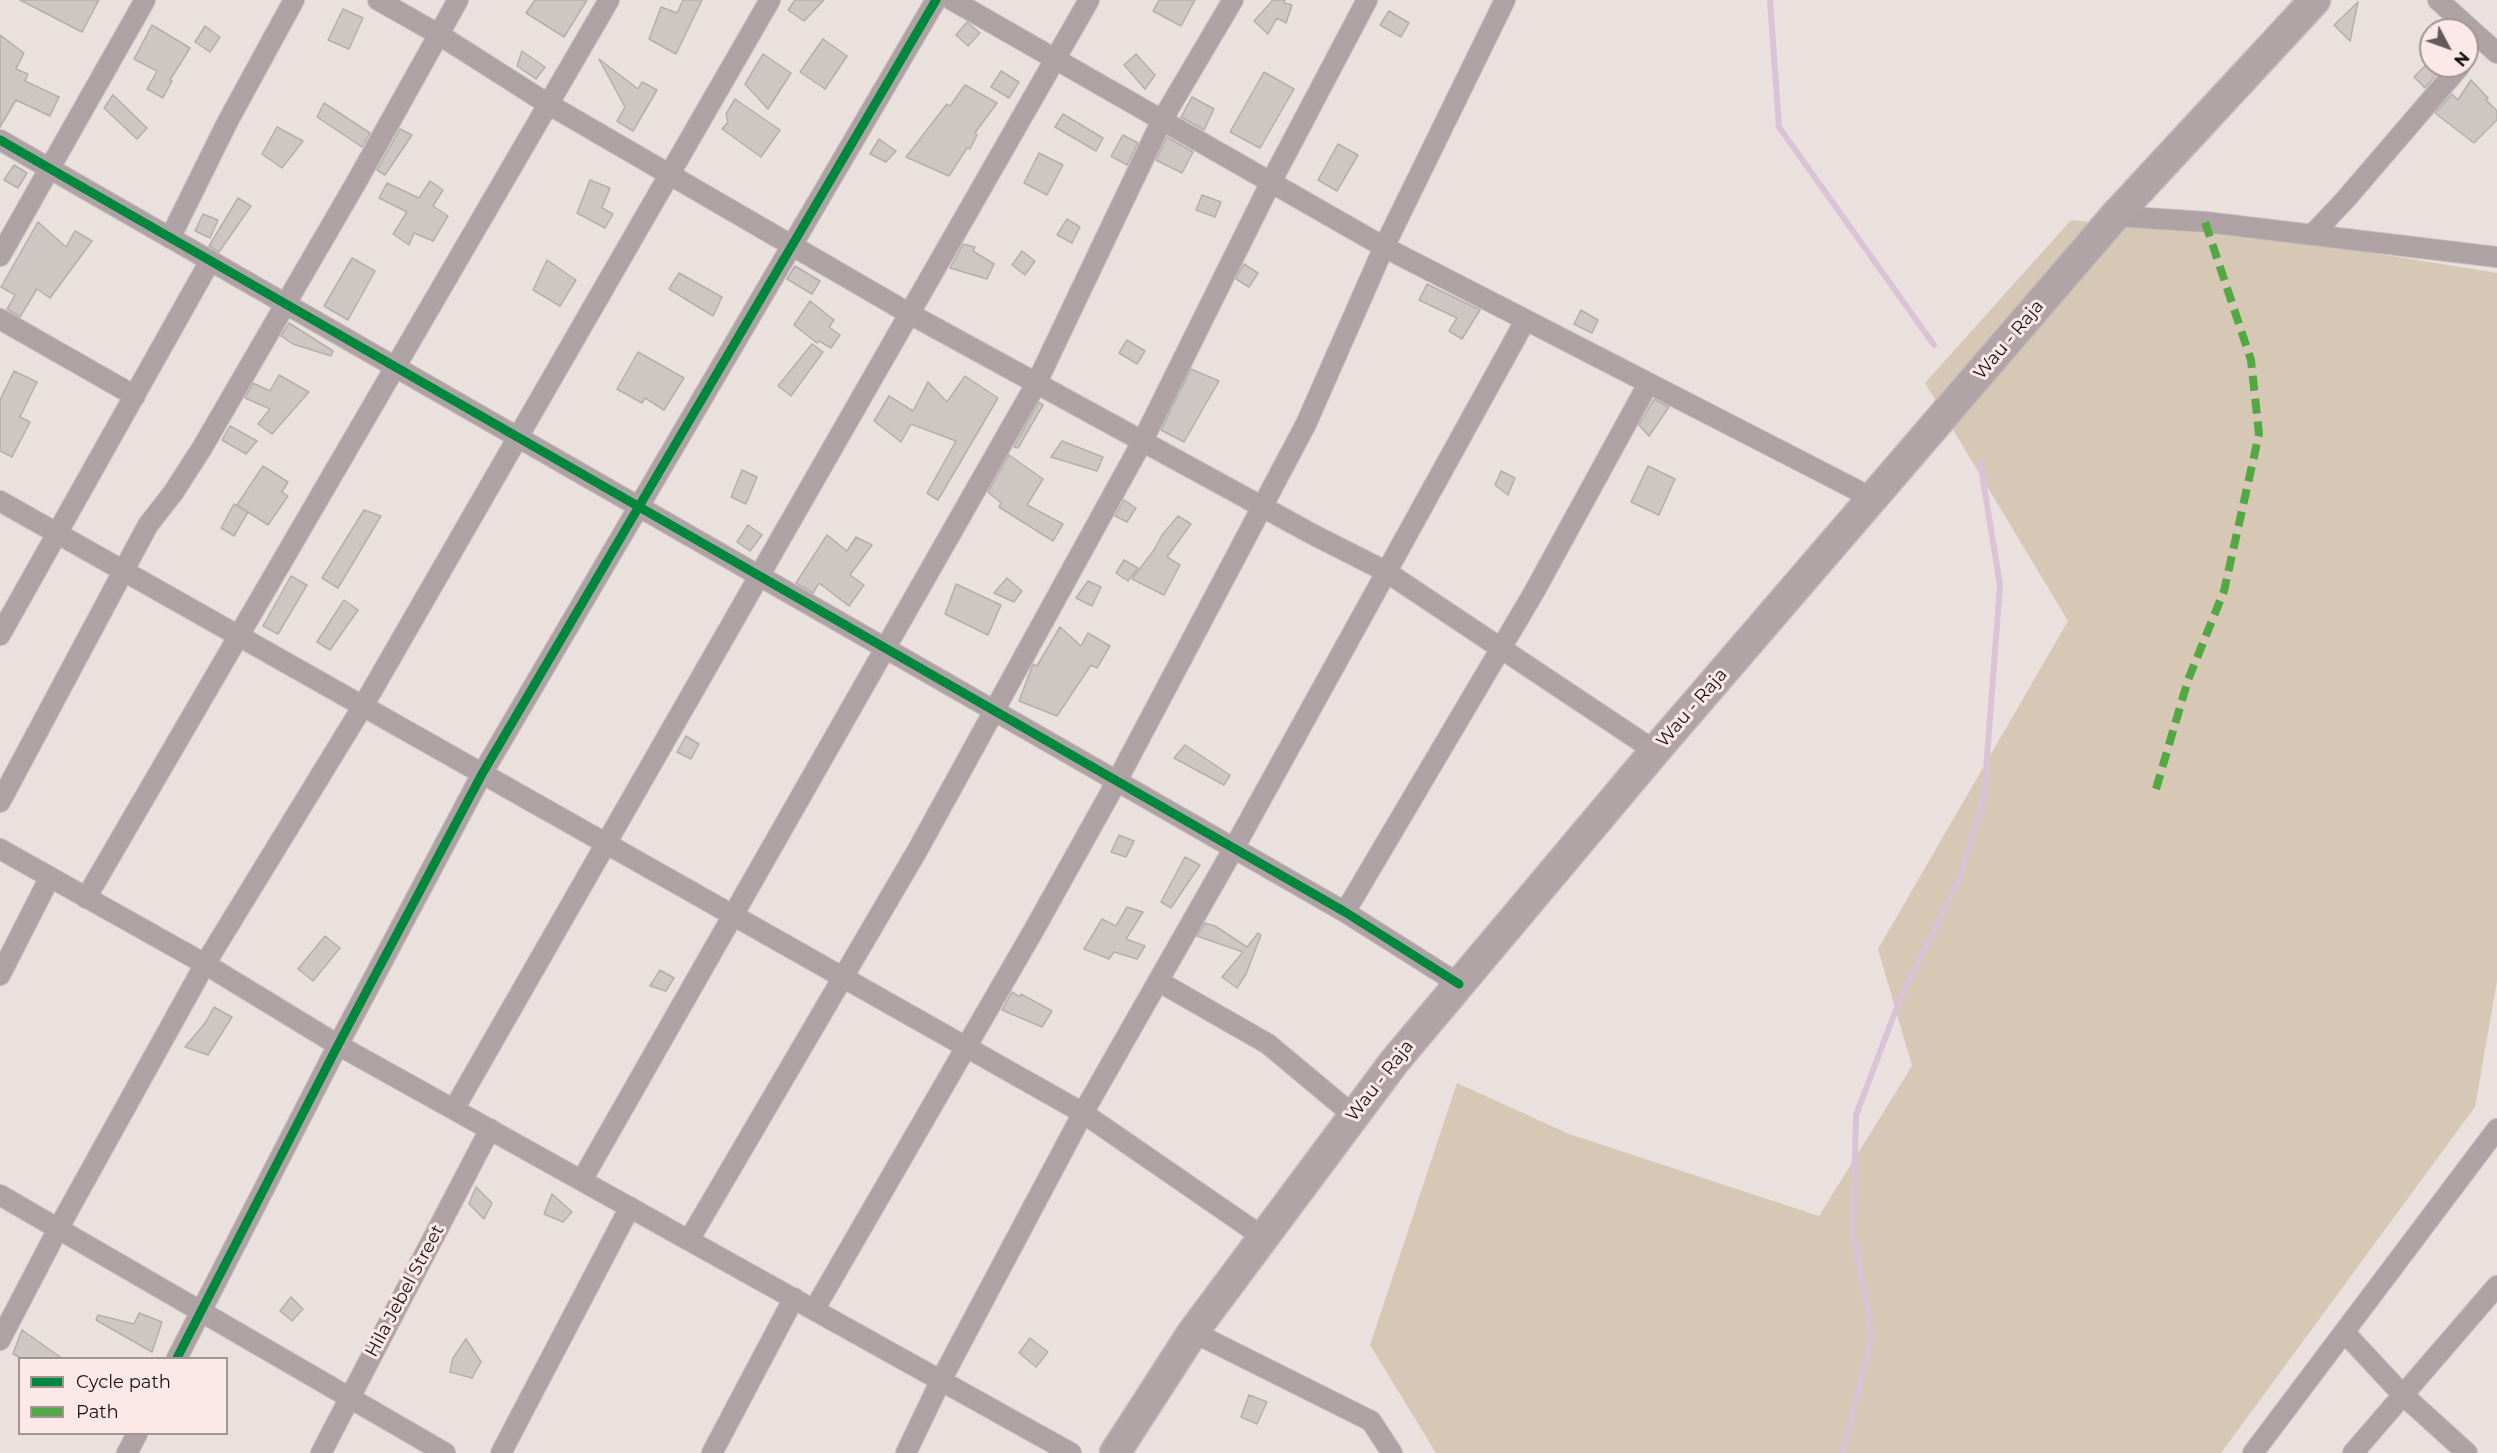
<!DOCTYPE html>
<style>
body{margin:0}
#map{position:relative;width:2497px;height:1453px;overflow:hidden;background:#eae0de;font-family:Montserrat,sans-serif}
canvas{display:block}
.legend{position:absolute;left:18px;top:1357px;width:210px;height:78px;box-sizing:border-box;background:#fce9e7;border:2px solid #a29493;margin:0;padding:8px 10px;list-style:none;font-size:18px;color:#1a1414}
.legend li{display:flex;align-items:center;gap:12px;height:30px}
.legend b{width:30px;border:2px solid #a29493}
.north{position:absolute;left:2419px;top:18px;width:60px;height:60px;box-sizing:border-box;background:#fce9e7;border:2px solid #a29493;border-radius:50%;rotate:131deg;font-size:16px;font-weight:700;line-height:24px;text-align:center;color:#1a1414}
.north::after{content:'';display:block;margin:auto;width:21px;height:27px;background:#635b5b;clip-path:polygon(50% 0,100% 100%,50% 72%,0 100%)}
</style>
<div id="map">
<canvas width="2497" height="1453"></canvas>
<ul class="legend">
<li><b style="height:8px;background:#00873e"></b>Cycle path</li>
<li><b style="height:8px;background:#52a842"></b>Path</li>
</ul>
<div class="north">N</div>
</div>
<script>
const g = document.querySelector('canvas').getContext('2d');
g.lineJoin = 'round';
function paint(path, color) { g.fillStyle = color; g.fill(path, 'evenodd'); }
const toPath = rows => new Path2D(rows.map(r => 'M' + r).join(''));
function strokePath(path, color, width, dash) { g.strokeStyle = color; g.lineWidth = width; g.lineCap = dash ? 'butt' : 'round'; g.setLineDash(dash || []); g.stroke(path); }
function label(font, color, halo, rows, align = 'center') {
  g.font = font + ' Montserrat,sans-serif'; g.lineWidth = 6; g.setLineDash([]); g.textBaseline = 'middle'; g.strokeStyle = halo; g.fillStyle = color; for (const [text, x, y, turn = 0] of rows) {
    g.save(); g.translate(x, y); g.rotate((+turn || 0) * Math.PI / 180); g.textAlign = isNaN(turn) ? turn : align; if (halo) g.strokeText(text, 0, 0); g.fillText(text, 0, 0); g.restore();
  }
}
const green = toPath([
 [2071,220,2330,246,2497,273,2497,981,2475,1107,2221,1453,1436,1453,1370,1345,1457,1083,1569,1134,1819,1216,1912,1066,1878,949,2068,621,1925,383]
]);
const stream = toPath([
 [1770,0,1779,127,1934,345],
 [1842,1453,1872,1337,1853,1232,1856,1115,1900,999,1959,880,1984,797,2000,585,1980,461]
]);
const building = toPath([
 [20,0,99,0,82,32,20,0],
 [535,0,587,0,564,37,526,13,535,0],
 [683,0,702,0,676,54,649,39,661,7,677,13,683,0],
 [795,0,824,0,804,21,788,10,795,0],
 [1159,0,1195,0,1181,26,1153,11,1159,0],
 [1273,0,1285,0,1284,3,1292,5,1286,23,1277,18,1268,34,1254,21,1273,0],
 [2358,2,2350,41,2334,25,2358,2],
 [343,9,363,18,349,49,328,40,343,9],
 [1389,11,1409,23,1401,37,1380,25,1389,11],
 [967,22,980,33,968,46,956,35,967,22],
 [152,25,190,48,170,80,172,81,163,98,147,89,157,71,134,59,152,25],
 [205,26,220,37,210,52,195,42,205,26],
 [0,35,24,53,16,69,28,74,25,81,59,97,50,116,16,100,0,127,0,35],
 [823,39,847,56,825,89,800,72,823,39],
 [522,51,545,67,536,79,517,66,522,51],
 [763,54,791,73,768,109,745,84,763,54],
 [1136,54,1155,75,1145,89,1124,65,1136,54],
 [599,59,638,89,642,82,657,90,633,131,617,121,625,107,599,59],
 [2431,60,2431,66,2443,66,2425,88,2414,77,2431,60],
 [1001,71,1019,82,1009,98,991,87,1001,71],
 [1264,72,1294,89,1260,148,1230,132,1264,72],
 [2471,80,2488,98,2486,100,2497,111,2497,120,2474,143,2435,113,2452,94,2458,100,2471,80],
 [965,85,997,103,975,133,977,135,970,149,967,148,949,176,906,157,947,104,950,106,965,85],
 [113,95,147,128,137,139,104,108,113,95],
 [1192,97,1214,109,1204,130,1181,117,1192,97],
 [735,99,780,130,761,157,722,129,728,122,726,114,735,99],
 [324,103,370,133,362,147,317,117,324,103],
 [1063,114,1103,138,1096,151,1055,127,1063,114],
 [277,127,303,141,282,168,262,154,277,127],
 [400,129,412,135,385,175,377,170,400,129],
 [1123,135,1138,143,1127,165,1111,156,1123,135],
 [1167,137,1193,152,1182,173,1156,160,1167,137],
 [879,139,896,151,886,162,870,154,879,139],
 [1338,144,1358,155,1337,191,1318,180,1338,144],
 [1039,153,1063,165,1047,195,1024,183,1039,153],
 [14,165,27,173,18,188,4,180,14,165],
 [590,180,610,188,602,208,613,214,605,228,577,213,590,180],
 [430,181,443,190,433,206,448,216,433,241,414,233,409,245,393,234,407,212,379,198,387,183,419,198,430,181],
 [1202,195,1221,202,1215,217,1196,210,1202,195],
 [238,198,251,206,219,252,209,246,238,198],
 [203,214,218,220,210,238,195,231,203,214],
 [1067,219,1080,227,1072,243,1057,235,1067,219],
 [38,222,66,247,75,231,92,241,50,298,37,289,20,317,7,309,15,295,1,287,38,222],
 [963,244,975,247,973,251,994,264,987,279,950,268,963,244],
 [1022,251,1035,261,1025,275,1012,265,1022,251],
 [352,258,375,271,348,320,324,306,352,258],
 [547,260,576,280,560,306,533,290,547,260],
 [1244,264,1258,273,1249,287,1236,279,1244,264],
 [795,266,820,281,812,294,787,279,795,266],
 [679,273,722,297,713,316,669,289,679,273],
 [1427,284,1480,310,1462,339,1449,331,1457,318,1419,300,1427,284],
 [810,301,834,320,829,327,840,335,831,348,819,341,817,343,794,325,810,301],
 [1581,310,1598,320,1592,333,1574,324,1581,310],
 [289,323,333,351,331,356,293,344,281,336,289,323],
 [1127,340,1145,351,1137,364,1119,353,1127,340],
 [812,344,823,352,791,396,778,386,812,344],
 [638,352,684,378,664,410,645,398,642,403,617,389,638,352],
 [1191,369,1219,381,1184,442,1161,430,1191,369],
 [14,371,37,382,20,417,30,422,12,457,0,451,0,400,14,371],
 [279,375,309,392,272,434,258,424,270,409,245,398,253,383,270,391,279,375],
 [965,376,998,398,938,500,927,493,956,441,911,424,901,442,874,421,889,396,913,411,928,382,947,402,965,376],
 [1654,399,1669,407,1649,436,1639,425,1654,399],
 [1039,402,1043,405,1018,448,1014,447,1039,402],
 [230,426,257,441,246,454,222,440,230,426],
 [1062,441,1103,457,1097,471,1051,457,1062,441],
 [1009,455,1043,479,1027,505,1063,524,1053,541,999,507,1001,503,988,492,1009,455],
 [263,466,288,482,282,492,288,496,268,525,237,505,263,466],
 [1648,466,1675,479,1659,515,1631,502,1648,466],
 [742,470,757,477,746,504,731,497,742,470],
 [1501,471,1515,478,1508,495,1495,485,1501,471],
 [1124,500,1136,508,1127,522,1115,516,1124,500],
 [234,504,248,512,234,536,221,528,234,504],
 [364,510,381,516,338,588,322,578,364,510],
 [1178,516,1191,524,1167,557,1180,565,1164,595,1132,579,1154,550,1162,535,1178,516],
 [748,525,762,535,750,551,737,542,748,525],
 [827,535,847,551,856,537,872,545,850,575,864,585,849,606,819,583,813,593,796,583,827,535],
 [1124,560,1138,568,1128,581,1116,573,1124,560],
 [291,576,307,585,278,634,263,626,291,576],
 [1007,578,1022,591,1014,602,994,593,1007,578],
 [1088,581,1101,587,1092,606,1076,598,1088,581],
 [956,584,1001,605,988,635,945,614,956,584],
 [344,600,358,610,330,650,317,642,344,600],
 [1060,627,1081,646,1088,633,1110,646,1097,668,1091,665,1057,716,1019,701,1033,664,1037,666,1060,627],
 [686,736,699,744,691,759,677,752,686,736],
 [1185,745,1230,775,1224,785,1174,758,1185,745],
 [1119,835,1134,841,1126,857,1111,852,1119,835],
 [1185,857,1200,865,1171,908,1161,902,1185,857],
 [1127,907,1143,912,1126,939,1145,946,1137,959,1114,952,1109,959,1084,949,1102,919,1116,926,1127,907],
 [1205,923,1215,926,1247,947,1258,933,1261,935,1246,974,1237,988,1222,977,1243,952,1197,936,1205,923],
 [325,936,340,948,313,981,298,969,325,936],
 [660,970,674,978,666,991,650,986,660,970],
 [1012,992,1020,997,1021,994,1052,1011,1042,1027,1002,1010,1012,992],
 [214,1007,232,1017,208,1055,185,1047,205,1023,214,1007],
 [476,1187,492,1203,484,1219,469,1204,476,1187],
 [552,1194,572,1212,563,1222,544,1214,552,1194],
 [291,1297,303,1309,292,1321,280,1311,291,1297],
 [139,1313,162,1322,152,1352,96,1320,98,1315,134,1324,139,1313],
 [22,1330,63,1359,23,1359,13,1354,22,1330],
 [1030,1338,1048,1352,1036,1367,1019,1353,1030,1338],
 [466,1339,481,1362,472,1378,450,1372,453,1358,466,1339],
 [1249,1395,1267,1402,1257,1424,1241,1417,1249,1395]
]);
const street = toPath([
 [378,0,438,34,548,104,910,314,1312,534,1385,571,1655,751],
 [952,0,1384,247,1874,499],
 [2438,0,2497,53],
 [0,140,1345,912,1459,984],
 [2115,216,2205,222,2497,257],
 [2312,235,2345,200,2460,66],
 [170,238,228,121,294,0],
 [0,256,145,0],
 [0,319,135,396],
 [0,501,1083,1113,1263,1237],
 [0,635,210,261],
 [0,802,148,525,173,493,202,448,357,181,458,0],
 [0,849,205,964,338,1045,1071,1453],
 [86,898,609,0],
 [1345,912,1533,594,1648,384],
 [0,975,50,877],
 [1158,981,1268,1044,1353,1115],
 [454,1109,1089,0],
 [582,1180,1036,384,1162,120,1233,0],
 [0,1195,445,1453],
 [689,1240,917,851,1142,442,1271,182,1367,0],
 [814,1310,1035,928,1117,781,1306,424,1384,247,1505,0],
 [1193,1332,1371,1421,1392,1453],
 [2345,1333,2402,1394,2467,1453],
 [0,1340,58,1229,205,964,363,706,770,0],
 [177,1358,338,1045,482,774,936,0],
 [127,1453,137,1434],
 [321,1453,490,1129],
 [501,1453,630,1207],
 [712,1453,794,1298],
 [906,1453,940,1382,1083,1113,1234,848,1525,321],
 [2253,1453,2497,1129],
 [2353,1453,2497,1286]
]);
const primary = toPath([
 [1115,1453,1193,1332,1394,1062,1655,751,2115,216,2315,0]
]);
const quiet = toPath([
 [2156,789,2188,680,2224,591,2259,434,2251,360,2205,222]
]);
const cycleway = toPath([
 [0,140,1345,912,1459,984],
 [177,1358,338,1045,482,774,936,0]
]);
const streetNames = [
 ["Wau - Raja",2009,340,-50],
 ["Wau - Raja",1692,708,-49],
 ["Wau - Raja",1380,1081,-52],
 ["Hila Jebel Street",405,1291,-62]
];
paint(green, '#d7c8b5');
strokePath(stream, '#dac3d6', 6);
paint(building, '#cdc6c3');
strokePath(building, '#b5aeab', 1.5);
strokePath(street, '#c4bcba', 22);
strokePath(primary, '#c4bcba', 33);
strokePath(street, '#aea2a5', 20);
strokePath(primary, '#b1a4a7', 30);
strokePath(quiet, '#52a842', 8, [15, 8]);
strokePath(cycleway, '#00873e', 9);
label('18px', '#1a1414', '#fce9e7', streetNames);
</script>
